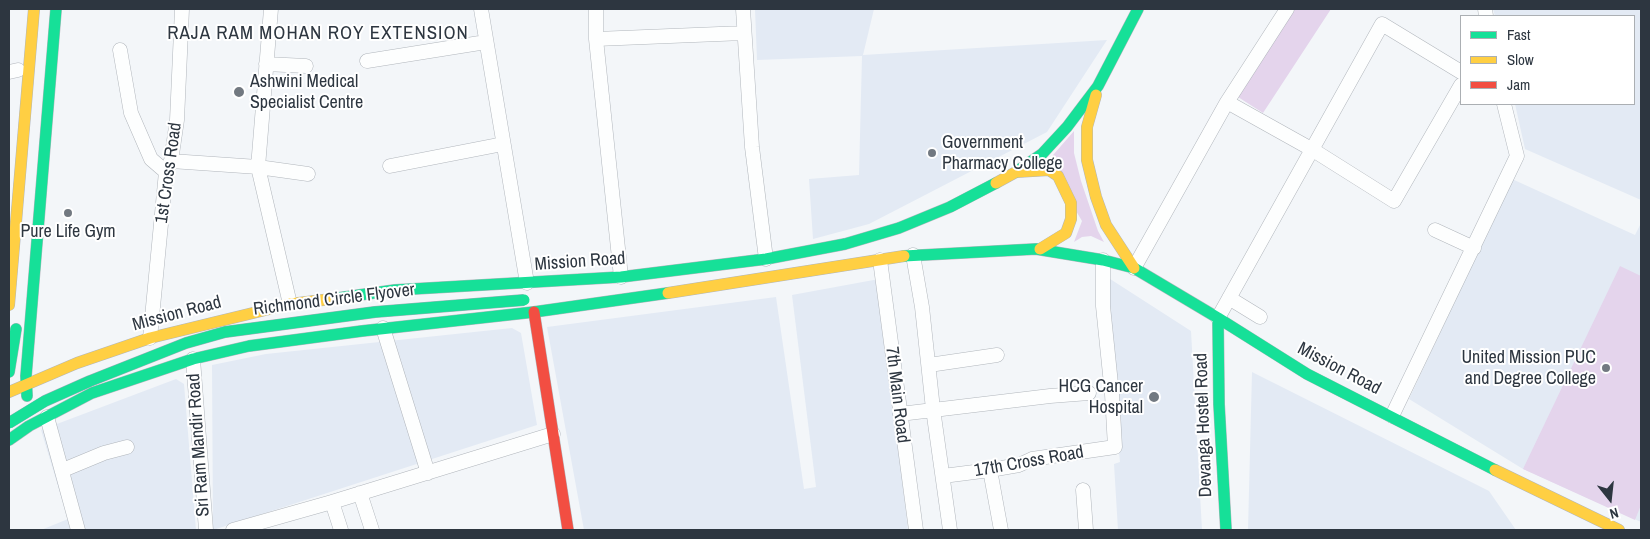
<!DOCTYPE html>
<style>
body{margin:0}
#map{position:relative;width:1650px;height:539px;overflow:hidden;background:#f3f6f9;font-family:"Archivo Narrow",sans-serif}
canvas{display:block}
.frame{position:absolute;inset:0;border:10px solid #2d3640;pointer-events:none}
.legend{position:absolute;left:1460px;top:15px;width:175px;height:90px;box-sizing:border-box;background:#fff;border:1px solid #abafb3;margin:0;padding:6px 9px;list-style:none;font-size:15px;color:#2d3640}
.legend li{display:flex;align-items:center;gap:10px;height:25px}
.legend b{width:25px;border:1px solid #abafb3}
.north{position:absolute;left:1585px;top:474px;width:50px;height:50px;-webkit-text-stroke:4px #fff;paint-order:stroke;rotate:164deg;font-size:14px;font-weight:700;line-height:20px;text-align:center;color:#2d3640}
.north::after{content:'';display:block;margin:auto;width:18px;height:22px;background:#2d3640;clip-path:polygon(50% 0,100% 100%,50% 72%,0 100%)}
</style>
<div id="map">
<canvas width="1650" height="539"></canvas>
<div class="frame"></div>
<ul class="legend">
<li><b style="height:6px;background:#16e098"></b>Fast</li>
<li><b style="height:6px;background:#ffcf43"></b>Slow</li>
<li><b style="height:6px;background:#f24e42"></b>Jam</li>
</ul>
<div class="north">N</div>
</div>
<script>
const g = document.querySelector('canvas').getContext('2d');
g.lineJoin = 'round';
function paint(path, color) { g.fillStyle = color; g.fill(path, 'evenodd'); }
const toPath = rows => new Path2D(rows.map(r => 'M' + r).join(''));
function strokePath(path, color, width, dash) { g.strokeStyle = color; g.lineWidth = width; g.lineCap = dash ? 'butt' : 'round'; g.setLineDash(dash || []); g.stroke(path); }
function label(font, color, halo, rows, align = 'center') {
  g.font = font + ' "Archivo Narrow",sans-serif'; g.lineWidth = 4; g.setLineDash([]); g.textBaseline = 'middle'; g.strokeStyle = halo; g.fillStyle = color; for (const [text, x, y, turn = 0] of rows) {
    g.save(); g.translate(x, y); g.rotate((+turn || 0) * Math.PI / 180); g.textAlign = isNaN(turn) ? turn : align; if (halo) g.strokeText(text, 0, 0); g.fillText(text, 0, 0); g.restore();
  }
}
const built = toPath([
 [755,9,874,9,863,55,1107,40,1047,132,869,224,813,239,809,179,859,175,862,56,757,60],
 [1493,9,1641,9,1641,200,1525,149,1515,104,1634,104,1634,16,1495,16],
 [1512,179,1635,235,1641,223,1641,522,1523,469,1409,399],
 [1107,277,1191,331,1202,530,1118,530,1114,464,1120,462,1105,310],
 [879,279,908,530,584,530,547,327,776,297,804,489,816,487,792,295],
 [512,328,521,333,537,425,213,530,212,365,266,354],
 [1252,372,1489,491,1516,530,1248,530],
 [176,379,184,384,196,530,41,530,68,519,41,430]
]);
const green = toPath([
 [1294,9,1331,9,1263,113,1238,97],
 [1074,131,1074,153,1081,181,1098,231,1104,242,1091,236,1082,237,1074,242,1082,221,1047,162],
 [1620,266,1641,276,1641,505,1635,520,1523,469]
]);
const street = toPath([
 [271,9,258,167,290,304],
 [481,9,527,283],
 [596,9,596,39,621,277],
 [743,9,752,147,766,259],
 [1485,9,1486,16],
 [596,39,744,33],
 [120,50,131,113,151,159,166,172],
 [367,61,486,42],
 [266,64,306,66],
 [9,72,18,70],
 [1227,102,1313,150,1394,201,1461,85],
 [171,161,258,167,308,174],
 [390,166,503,144],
 [1435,230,1474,248],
 [913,255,922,307,933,409,950,530],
 [880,260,916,530],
 [1134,268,1227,102,1287,9],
 [1229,298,1260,317],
 [1218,318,1382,24,1461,72],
 [383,328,428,473],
 [150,338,166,172,171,161,177,120,182,9],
 [193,359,206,530],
 [929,365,997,355],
 [900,414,1050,396,1089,393],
 [1392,416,1517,156,1504,104],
 [47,417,78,530],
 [63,470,104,453,127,447],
 [990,470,1001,530],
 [943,476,990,470,1019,465,1032,459,1115,447,1112,394,1103,306,1103,260],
 [1083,490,1086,530],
 [360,493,372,530],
 [332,502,341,530],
 [233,530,332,502,553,434]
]);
const fast = toPath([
 [1016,172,1042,154,1067,127,1098,86,1138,9],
 [904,256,1036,249,1103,260,1134,268,1218,318,1307,374,1495,470],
 [331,299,395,290,621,277,766,259,845,244,899,228,950,207,996,183],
 [1218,318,1219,404,1226,530],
 [9,372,16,329],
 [27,396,26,376,56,9],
 [9,440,29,426,92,393,193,359,249,346,362,331,534,312,668,293]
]);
const slow = toPath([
 [1096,95,1087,127,1087,160,1096,197,1106,225,1134,268],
 [996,183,1016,172,1049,170,1058,176,1071,203,1071,219,1066,233,1040,249],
 [668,293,904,256],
 [9,305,34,9],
 [9,392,77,363,150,338,290,304,331,299],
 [1495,470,1619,530]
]);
const jam = toPath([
 [534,312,568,530]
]);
const fastBridge = toPath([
 [9,423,45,401,90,381,186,343,225,332,375,312,524,300]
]);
const markers = [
 [239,92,6,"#727981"],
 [932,153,5,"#727981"],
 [68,213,5,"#727981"],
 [1606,368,5,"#727981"],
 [1154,397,6,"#727981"]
];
const poiNames = [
 ["Ashwini Medical",250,82],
 ["Specialist Centre",250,103],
 ["Government",942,143],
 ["Pharmacy College",942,164],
 ["Pure Life Gym",68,232,"center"],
 ["United Mission PUC",1596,358,"right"],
 ["and Degree College",1596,379,"right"],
 ["HCG Cancer",1143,387,"right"],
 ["Hospital",1143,408,"right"]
];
const streetNames = [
 ["1st Cross Road",169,173,-82],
 ["Mission Road",580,262,-4],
 ["Richmond Circle Flyover",334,300,-7],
 ["Mission Road",177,314,-15],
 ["Mission Road",1339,369,28],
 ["7th Main Road",897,395,83],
 ["Devanga Hostel Road",1204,425,-92],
 ["Sri Ram Mandir Road",199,445,-94],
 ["17th Cross Road",1029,462,-10]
];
const neighbourhoodNames = [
 ["RAJA RAM MOHAN ROY EXTENSION",318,34]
];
paint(built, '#e3eaf4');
paint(green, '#e4d4ec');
strokePath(street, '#b1b6bc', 15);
strokePath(fast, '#b1b6bc', 12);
strokePath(slow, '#b1b6bc', 12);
strokePath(jam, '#b1b6bc', 12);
strokePath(street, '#fdfefe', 14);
strokePath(fast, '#16e098', 11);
strokePath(slow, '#ffcf43', 11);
strokePath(jam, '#f24e42', 11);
strokePath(fastBridge, '#9dadb5', 12, []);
strokePath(fastBridge, '#16e098', 11);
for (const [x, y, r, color] of markers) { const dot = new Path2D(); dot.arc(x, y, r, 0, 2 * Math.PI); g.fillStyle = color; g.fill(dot); strokePath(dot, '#fff', 2); }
label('18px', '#2d3640', '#fff', poiNames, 'left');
label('18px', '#2d3640', '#fff', streetNames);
g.letterSpacing = '1px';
label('19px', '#2d3640', '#fff', neighbourhoodNames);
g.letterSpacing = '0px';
</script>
